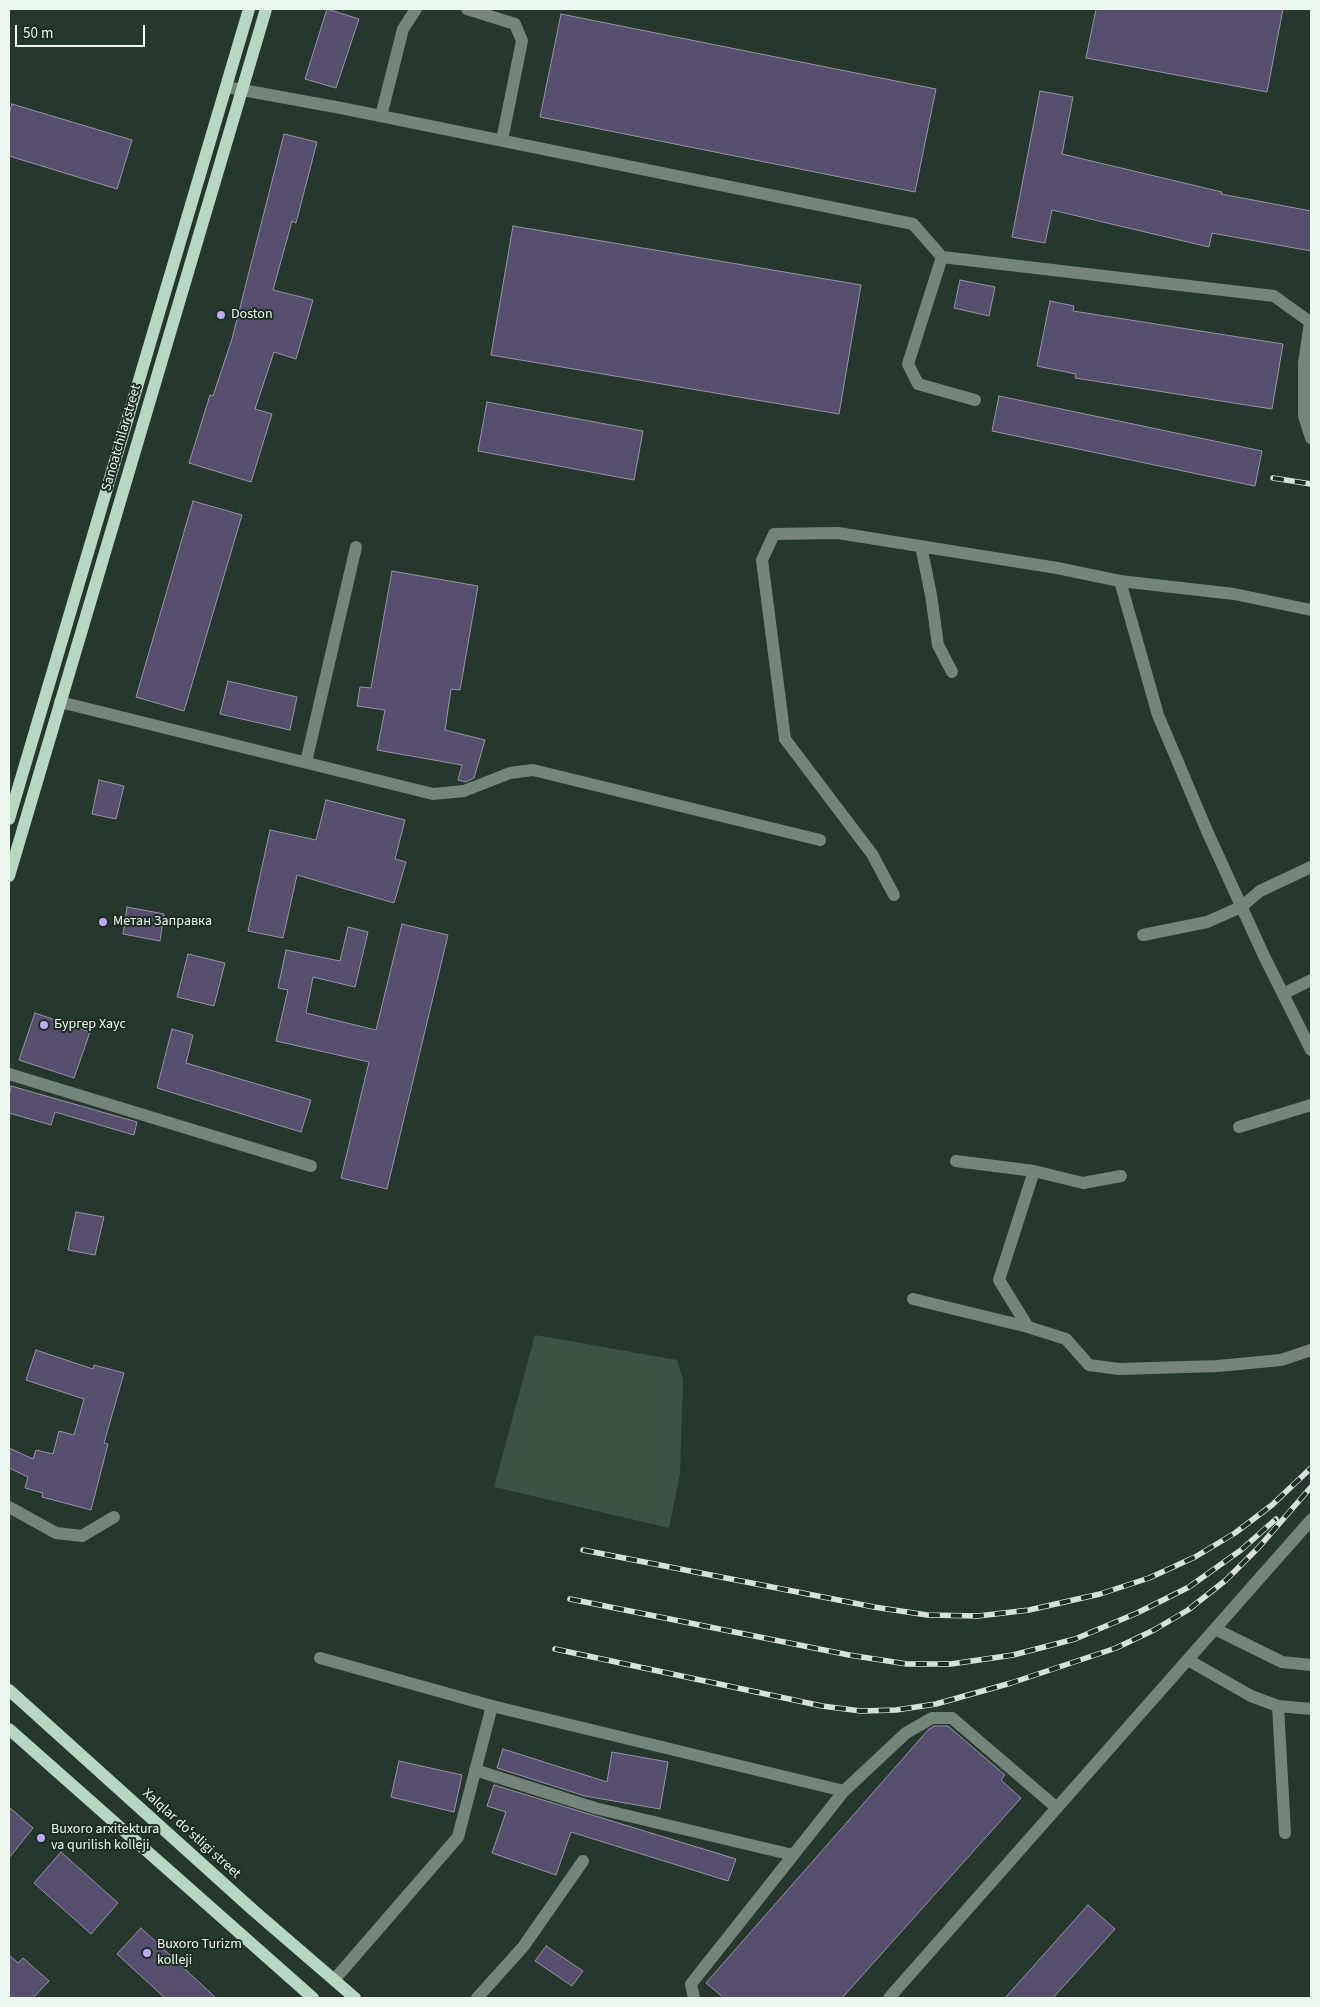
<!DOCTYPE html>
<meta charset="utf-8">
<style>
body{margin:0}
#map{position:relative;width:1320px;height:2007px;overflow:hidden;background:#26382d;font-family:"Source Sans 3",sans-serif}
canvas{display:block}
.frame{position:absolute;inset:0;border:10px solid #edf8f1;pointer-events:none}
.scale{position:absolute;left:15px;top:25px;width:130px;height:22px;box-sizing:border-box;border:2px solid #edf8f1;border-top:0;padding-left:6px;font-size:15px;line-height:18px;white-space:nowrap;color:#edf8f1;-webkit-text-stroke:4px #1c2d23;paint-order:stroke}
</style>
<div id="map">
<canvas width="1320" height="2007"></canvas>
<div class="frame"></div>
<div class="scale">50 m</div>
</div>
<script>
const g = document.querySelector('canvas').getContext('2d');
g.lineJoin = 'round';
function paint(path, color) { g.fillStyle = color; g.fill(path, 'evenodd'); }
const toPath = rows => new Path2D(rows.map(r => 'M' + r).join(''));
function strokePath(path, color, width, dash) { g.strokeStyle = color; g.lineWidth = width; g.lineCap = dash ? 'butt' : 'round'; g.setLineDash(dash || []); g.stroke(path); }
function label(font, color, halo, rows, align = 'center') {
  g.font = font + ' "Source Sans 3",sans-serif'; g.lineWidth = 4; g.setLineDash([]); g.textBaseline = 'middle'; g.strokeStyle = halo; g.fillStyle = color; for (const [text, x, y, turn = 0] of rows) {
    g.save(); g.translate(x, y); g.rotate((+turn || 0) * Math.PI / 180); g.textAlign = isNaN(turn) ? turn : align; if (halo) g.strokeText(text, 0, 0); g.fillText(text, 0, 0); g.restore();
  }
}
const green = toPath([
 [535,1335,677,1360,683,1380,680,1474,669,1528,494,1487]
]);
const building = toPath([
 [327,9,359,19,336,88,305,79,327,9],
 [1096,9,1283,9,1267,92,1086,58,1096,9],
 [561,14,936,89,915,192,540,117,561,14],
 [1040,91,1073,97,1062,154,1222,192,1221,194,1311,211,1311,251,1212,233,1209,247,1052,210,1045,243,1012,237,1040,91],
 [12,104,132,140,117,189,9,156,9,113,12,104],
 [284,134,317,142,296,223,292,221,273,290,313,300,296,359,274,352,255,409,272,414,251,482,189,463,210,395,213,396,232,339,284,134],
 [513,226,861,285,839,414,491,355,513,226],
 [960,280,995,287,989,316,954,308,960,280],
 [1050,301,1074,306,1073,311,1283,344,1272,409,1075,378,1076,374,1037,366,1050,301],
 [999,396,1262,451,1255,486,992,431,999,396],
 [487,402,643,431,634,480,478,451,487,402],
 [193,501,242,515,184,711,136,697,193,501],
 [392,571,478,586,460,690,451,689,445,730,485,740,474,778,466,782,458,780,462,765,377,750,385,710,357,706,360,687,371,688,392,571],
 [228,681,297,697,290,730,220,714,228,681],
 [99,780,124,786,116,819,92,814,99,780],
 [326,800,405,820,395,859,406,862,394,903,297,875,283,938,248,931,270,830,316,840,326,800],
 [127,907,164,914,160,941,123,934,127,907],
 [402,924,448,935,387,1189,341,1178,369,1062,276,1041,288,990,278,988,286,950,340,961,348,927,368,932,355,987,313,977,306,1013,376,1030,402,924],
 [188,954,225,963,214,1006,177,997,188,954],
 [35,1013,90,1032,74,1078,19,1060,35,1013],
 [172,1029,193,1035,186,1063,311,1100,301,1132,157,1088,172,1029],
 [11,1086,137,1122,134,1135,55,1112,51,1125,9,1113,9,1096,11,1086],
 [76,1212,104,1217,95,1255,68,1250,76,1212],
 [36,1350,93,1369,94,1365,124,1373,104,1443,108,1444,91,1510,42,1497,43,1493,25,1488,28,1477,9,1468,9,1448,33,1459,36,1450,53,1454,59,1431,74,1435,84,1399,26,1380,36,1350],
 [934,1726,948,1726,1005,1775,1001,1780,1021,1798,842,1998,724,1998,706,1983,928,1730,934,1726],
 [503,1749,607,1782,612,1752,668,1762,660,1809,585,1796,497,1768,503,1749],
 [399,1761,462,1775,454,1812,391,1797,399,1761],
 [494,1785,736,1859,728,1881,571,1832,556,1875,492,1853,506,1812,487,1806,494,1785],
 [9,1807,33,1828,9,1858,9,1807],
 [61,1852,118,1903,91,1934,34,1883,61,1852],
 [1088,1905,1115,1929,1053,1998,1005,1998,1088,1905],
 [141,1928,216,1998,165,1998,117,1954,141,1928],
 [546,1946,583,1971,572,1986,535,1961,546,1946],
 [9,1955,18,1963,23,1958,49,1981,33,1998,9,1998,9,1955]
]);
const minor = toPath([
 [467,9,515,24,522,41,502,140],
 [226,87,341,108,913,224,942,257,1274,296,1310,322,1304,363,1304,416,1311,438],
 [381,116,403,29,416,9],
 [942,257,908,364,918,384,975,400],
 [921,546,931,595,938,645,952,672],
 [1120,581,1158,715,1207,831,1264,956,1311,1050],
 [60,702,433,794,464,791,510,773,533,770,820,840],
 [306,762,356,547],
 [894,895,872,854,785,739,762,560,774,534,838,533,1057,568,1120,581,1234,594,1311,610],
 [1143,935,1207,922,1241,907,1260,891,1311,867],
 [1283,994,1311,980],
 [9,1074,311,1166],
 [1239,1127,1311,1105],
 [956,1161,1034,1171,1083,1183,1121,1176],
 [1034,1171,999,1280,1028,1327,1066,1339,1089,1365,1119,1369,1218,1366,1281,1360,1311,1350],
 [913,1299,1028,1327],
 [9,1507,56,1533,82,1536,114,1517],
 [1215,1629,1282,1662,1311,1665],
 [320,1658,492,1706],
 [1188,1660,1251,1696,1278,1706,1285,1833],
 [1278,1706,1311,1709],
 [475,1770,595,1808,793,1855],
 [334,1980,458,1837,492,1706,844,1791,906,1733,932,1718,952,1718,1057,1808],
 [477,1998,523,1947,583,1861],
 [694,1998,691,1984,844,1791],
 [889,1998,1311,1520]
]);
const major = toPath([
 [9,819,249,9],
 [9,876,266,9],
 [9,1690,253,1910,355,1998],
 [9,1729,313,1998]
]);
const rail = toPath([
 [1273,478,1311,484],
 [583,1550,874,1607,927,1615,978,1616,1029,1610,1100,1594,1149,1578,1195,1557,1235,1533,1272,1505,1311,1468],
 [570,1599,849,1655,907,1664,951,1664,1013,1655,1075,1639,1137,1613,1189,1587,1241,1550,1276,1519],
 [555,1649,822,1706,861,1711,896,1710,936,1704,1011,1683,1116,1648,1154,1630,1188,1610,1226,1580,1259,1547,1311,1487]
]);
const markers = [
 [221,315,5,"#bda9f5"],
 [103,922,5,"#bda9f5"],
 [44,1025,5,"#bda9f5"],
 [41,1838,5,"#bda9f5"],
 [147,1953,5,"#bda9f5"]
];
const poiNames = [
 ["Doston",231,315],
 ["Метан Заправка",113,922],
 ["Бургер Хаус",54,1025],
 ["Buxoro arxitektura",51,1830],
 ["va qurilish kolleji",51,1846],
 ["Buxoro Turizm",157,1945],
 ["kolleji",157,1961]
];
const streetNames = [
 ["Sanoatchilar street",122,438,-74],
 ["Xalqlar doʻstligi street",191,1834,42]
];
paint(green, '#3b5244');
paint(building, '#554e6d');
strokePath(building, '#9893a7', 1);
strokePath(minor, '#75857b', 12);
strokePath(major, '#b7d7c3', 12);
strokePath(rail, '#d5e1da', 5.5);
strokePath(rail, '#1c2d23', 4, [11]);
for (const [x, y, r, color] of markers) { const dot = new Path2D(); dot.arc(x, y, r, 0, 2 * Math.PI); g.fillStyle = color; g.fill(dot); strokePath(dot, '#1c2d23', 2); }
label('14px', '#edf8f1', '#1c2d23', poiNames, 'left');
label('14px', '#edf8f1', '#1c2d23', streetNames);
</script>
